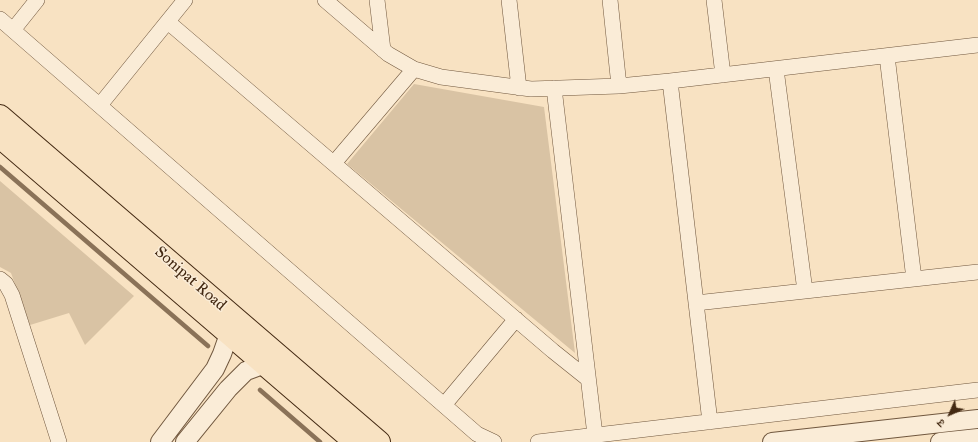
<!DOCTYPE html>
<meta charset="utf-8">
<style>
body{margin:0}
#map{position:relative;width:978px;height:442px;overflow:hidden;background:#f8e2c2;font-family:"IM FELL Great Primer","Noto Serif Devanagari",serif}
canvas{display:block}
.north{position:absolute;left:930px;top:394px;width:40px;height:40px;-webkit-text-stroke:3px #faecd7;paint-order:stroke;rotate:225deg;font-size:11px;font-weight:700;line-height:16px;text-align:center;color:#432912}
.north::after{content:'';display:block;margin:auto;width:14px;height:18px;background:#432912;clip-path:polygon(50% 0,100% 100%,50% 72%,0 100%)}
</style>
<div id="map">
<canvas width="978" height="442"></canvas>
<div class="north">उ</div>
</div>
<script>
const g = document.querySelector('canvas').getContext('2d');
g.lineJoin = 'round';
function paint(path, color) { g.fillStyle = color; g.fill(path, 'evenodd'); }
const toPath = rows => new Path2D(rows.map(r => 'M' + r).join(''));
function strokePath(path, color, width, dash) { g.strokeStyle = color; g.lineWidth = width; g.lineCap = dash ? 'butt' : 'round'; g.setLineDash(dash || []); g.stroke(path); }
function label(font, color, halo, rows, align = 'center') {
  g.font = font + ' "IM FELL Great Primer",serif'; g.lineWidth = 3; g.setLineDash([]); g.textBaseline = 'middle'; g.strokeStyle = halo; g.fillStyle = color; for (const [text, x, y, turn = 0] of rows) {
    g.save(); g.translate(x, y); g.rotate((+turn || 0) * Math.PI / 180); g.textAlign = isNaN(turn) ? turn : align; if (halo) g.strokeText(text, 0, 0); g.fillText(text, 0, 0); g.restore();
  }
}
const green = toPath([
 [414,84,544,107,575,353,347,164],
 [0,181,134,296,85,345,69,313,30,325,11,273,0,267]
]);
const stream = toPath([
 [0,167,208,346],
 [260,390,320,442]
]);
const minor = toPath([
 [325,0,388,54,414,69,441,77,531,89,619,86,670,81,978,45],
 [377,0,383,50],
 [509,0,519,88],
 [610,0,619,86],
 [714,0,723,75],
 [0,19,477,434,494,442],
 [168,22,553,351,588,379],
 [13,30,37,0],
 [887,56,914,279],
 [776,69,805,291],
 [670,81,710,422],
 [554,88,595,435],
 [100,105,185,0],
 [334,163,414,69],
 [0,279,6,284,12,295,59,442],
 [696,303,978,272],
 [444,405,516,319],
 [538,442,978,390]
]);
const tertiary = toPath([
 [160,442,215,369,222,354,229,334],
 [185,442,228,389,246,371,265,364],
 [772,442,978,419],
 [940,442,978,438]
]);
const primary = toPath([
 [0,116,379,442],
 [0,137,355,442]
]);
const streetNames = [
 ["Sonipat Road",190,279,41]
];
paint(green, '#d9c3a4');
strokePath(stream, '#8a7258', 4.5);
strokePath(minor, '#70573e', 16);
strokePath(tertiary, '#70573e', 20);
strokePath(primary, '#432912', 24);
strokePath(minor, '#faecd7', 15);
strokePath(tertiary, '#faecd7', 18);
strokePath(primary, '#f8e2c2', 22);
label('16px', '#432912', '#faecd7', streetNames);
</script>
